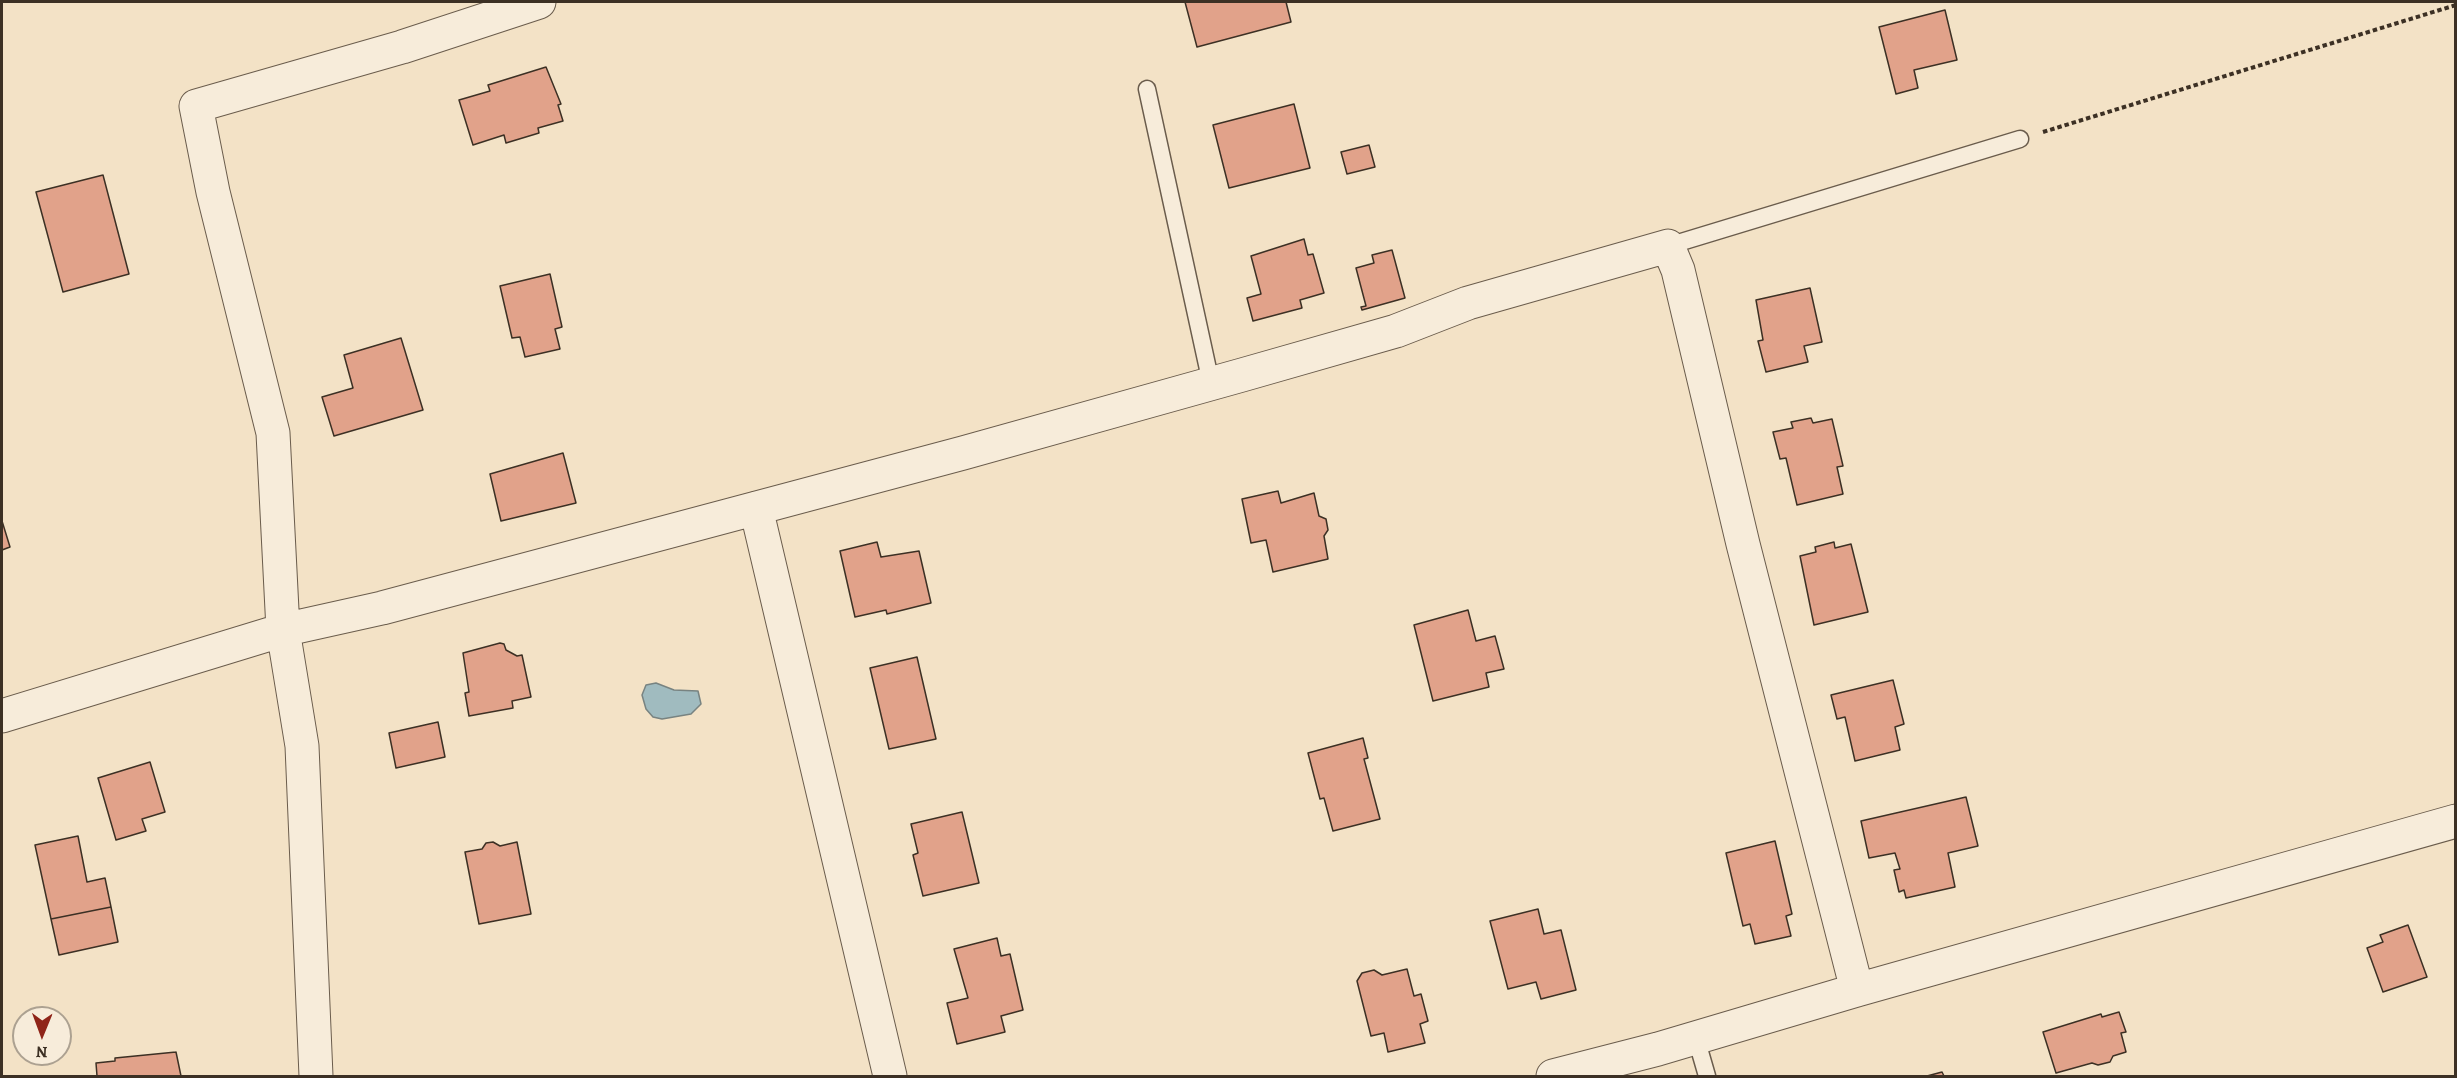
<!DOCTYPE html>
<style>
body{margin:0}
#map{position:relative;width:2457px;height:1078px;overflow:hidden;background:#f3e2c6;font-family:Alegreya,serif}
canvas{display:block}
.frame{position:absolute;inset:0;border:3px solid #3c3024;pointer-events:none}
.north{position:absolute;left:12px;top:1006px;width:60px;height:60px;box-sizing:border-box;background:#f7ecda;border:2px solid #aca191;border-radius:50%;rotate:181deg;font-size:16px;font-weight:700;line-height:24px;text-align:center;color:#3c3024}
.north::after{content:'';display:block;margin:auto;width:21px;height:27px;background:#8f2418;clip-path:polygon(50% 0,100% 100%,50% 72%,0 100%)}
</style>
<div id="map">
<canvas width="2457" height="1078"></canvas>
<div class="frame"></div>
<div class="north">N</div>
</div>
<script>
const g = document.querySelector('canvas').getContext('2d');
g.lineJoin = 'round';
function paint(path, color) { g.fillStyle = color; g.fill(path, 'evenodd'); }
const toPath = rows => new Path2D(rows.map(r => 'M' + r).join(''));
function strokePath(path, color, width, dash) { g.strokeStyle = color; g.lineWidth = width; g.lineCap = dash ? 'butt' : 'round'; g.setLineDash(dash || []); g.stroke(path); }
const water = toPath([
 [656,683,674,690,698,691,701,704,691,714,662,719,653,717,646,709,642,695,646,685,656,683]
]);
const building = toPath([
 [1185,2,1286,2,1291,22,1197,47,1185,2],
 [1945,10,1957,60,1914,70,1918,88,1896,94,1879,27,1945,10],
 [546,67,561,104,558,105,563,121,538,128,539,133,506,143,504,135,473,145,459,100,490,91,488,85,546,67],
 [1294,104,1310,168,1229,188,1213,125,1294,104],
 [1369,145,1375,167,1347,174,1341,152,1369,145],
 [103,175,129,274,63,292,36,192,103,175],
 [1304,239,1308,255,1313,254,1324,293,1300,300,1302,308,1253,321,1247,298,1261,294,1251,256,1304,239],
 [1392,250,1405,298,1362,310,1361,307,1366,306,1356,268,1374,263,1372,255,1392,250],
 [550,274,562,327,555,329,560,349,525,357,520,337,512,338,500,286,550,274],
 [1810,288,1822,342,1804,346,1808,362,1766,372,1758,341,1763,340,1756,300,1810,288],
 [401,338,423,410,334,436,322,397,353,388,344,355,401,338],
 [1811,418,1813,423,1832,419,1843,466,1837,467,1843,494,1797,505,1786,458,1780,459,1773,432,1793,428,1791,422,1811,418],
 [563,453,576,503,501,521,490,474,563,453],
 [1278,491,1281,503,1314,493,1319,516,1326,519,1328,530,1324,536,1328,559,1273,572,1266,540,1251,543,1242,499,1278,491],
 [2,521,10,547,2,550,2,521],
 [877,542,881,557,919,551,931,603,887,614,886,610,855,617,840,551,877,542],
 [1834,542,1835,548,1851,544,1868,612,1814,625,1800,556,1816,552,1815,547,1834,542],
 [1468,610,1476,641,1495,636,1504,669,1486,673,1489,687,1433,701,1414,625,1468,610],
 [500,643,504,644,506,650,517,656,522,655,531,697,512,701,513,708,469,716,465,693,469,692,463,653,500,643],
 [917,657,936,739,889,749,870,668,917,657],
 [1893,680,1904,724,1895,727,1900,750,1855,761,1845,717,1837,719,1831,695,1893,680],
 [438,722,445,757,396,768,389,733,438,722],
 [1363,738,1368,758,1364,759,1380,819,1333,831,1324,798,1320,799,1308,753,1363,738],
 [150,762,165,812,142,819,146,831,116,840,98,778,150,762],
 [1966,797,1978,846,1948,853,1955,887,1906,898,1904,890,1899,892,1894,870,1900,869,1895,853,1869,858,1861,821,1966,797],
 [962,812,979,883,923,896,913,855,918,853,911,824,962,812],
 [78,836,87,882,105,878,111,907,51,919,35,845,78,836],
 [1775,841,1792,914,1786,916,1791,936,1755,944,1750,924,1743,926,1726,853,1775,841],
 [493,842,500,846,517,842,531,914,479,924,465,852,482,849,486,843,493,842],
 [111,907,118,942,59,955,51,919,111,907],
 [1538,909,1544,934,1561,930,1576,990,1541,999,1536,982,1508,989,1490,921,1538,909],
 [2408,925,2427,977,2383,992,2367,948,2383,942,2380,935,2408,925],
 [997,938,1001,956,1010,954,1023,1010,1001,1016,1005,1032,957,1044,947,1003,968,998,954,949,997,938],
 [1407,969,1414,996,1421,994,1428,1021,1420,1024,1425,1043,1388,1052,1384,1033,1371,1036,1357,981,1362,973,1374,970,1382,975,1407,969],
 [2119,1012,2126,1032,2121,1033,2126,1052,2113,1056,2110,1062,2098,1065,2092,1063,2056,1073,2043,1032,2101,1014,2102,1017,2119,1012],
 [176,1052,181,1076,97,1076,96,1063,115,1061,115,1058,176,1052],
 [1942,1072,1944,1076,1927,1076,1942,1072]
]);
const path = toPath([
 [2043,132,2456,5]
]);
const service = toPath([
 [1147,89,1211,383],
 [1668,246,2020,139],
 [1696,1038,1707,1076]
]);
const minor = toPath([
 [756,508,890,1076],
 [2,716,283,630,382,608,963,453,1242,375,1396,331,1468,303,1668,246,1678,270,1743,544,1857,990],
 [316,1076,302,746,283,630,273,433,213,192,196,106,402,47,539,2],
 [1553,1076,1658,1049,1857,990,2456,821]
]);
paint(water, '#a0bbbf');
strokePath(water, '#788381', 1.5);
paint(building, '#e1a28a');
strokePath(building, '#3c3024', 1.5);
strokePath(service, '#6a5c4c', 19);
strokePath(minor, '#6a5c4c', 35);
strokePath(path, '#3c3024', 4, [4.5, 3]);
strokePath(service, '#f7ecda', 16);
strokePath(minor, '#f7ecda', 33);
</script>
